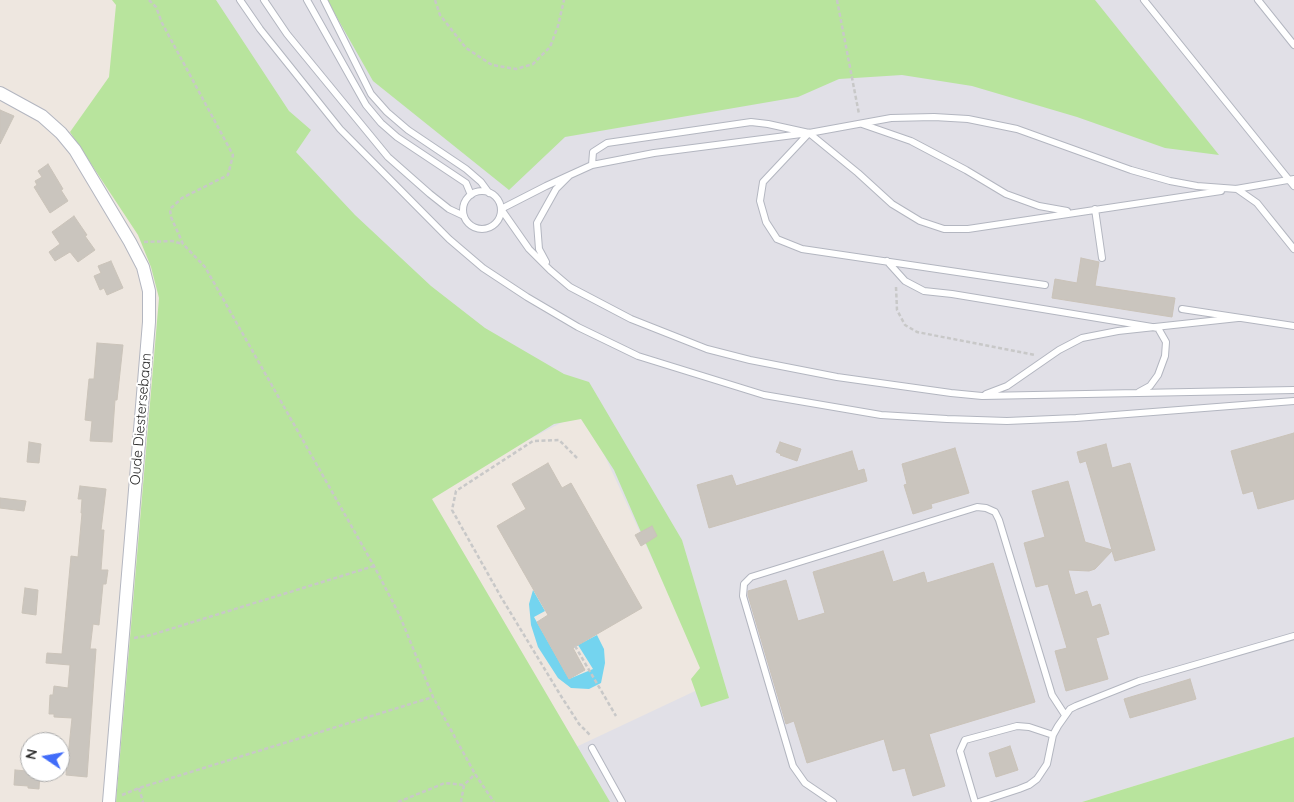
<!DOCTYPE html>
<style>
body{margin:0}
#map{position:relative;width:1294px;height:802px;overflow:hidden;background:#eee7e0;font-family:Quicksand,sans-serif}
canvas{display:block}
.north{position:absolute;left:20px;top:732px;width:50px;height:50px;box-sizing:border-box;background:#fff;border:1px solid #ababab;border-radius:50%;rotate:282deg;font-size:14px;font-weight:700;line-height:20px;text-align:center;color:#2d2d2d}
.north::after{content:'';display:block;margin:auto;width:18px;height:22px;background:#416cf9;clip-path:polygon(50% 0,100% 100%,50% 72%,0 100%)}
</style>
<div id="map">
<canvas width="1294" height="802"></canvas>
<div class="north">N</div>
</div>
<script>
const g = document.querySelector('canvas').getContext('2d');
g.lineJoin = 'round';
function paint(path, color) { g.fillStyle = color; g.fill(path, 'evenodd'); }
const toPath = rows => new Path2D(rows.map(r => 'M' + r).join(''));
function strokePath(path, color, width, dash) { g.strokeStyle = color; g.lineWidth = width; g.lineCap = dash ? 'butt' : 'round'; g.setLineDash(dash || []); g.stroke(path); }
function label(font, color, halo, rows, align = 'center') {
  g.font = font + ' Quicksand,sans-serif'; g.lineWidth = 4; g.setLineDash([]); g.textBaseline = 'middle'; g.strokeStyle = halo; g.fillStyle = color; for (const [text, x, y, turn = 0] of rows) {
    g.save(); g.translate(x, y); g.rotate((+turn || 0) * Math.PI / 180); g.textAlign = isNaN(turn) ? turn : align; if (halo) g.strokeText(text, 0, 0); g.fillText(text, 0, 0); g.restore();
  }
}
const industrial = toPath([
 [154,0,1294,0,1294,737,1082,802,609,802,576,747,710,684,584,411,433,489]
]);
const green = toPath([
 [112,0,216,0,289,111,311,130,296,152,355,215,431,286,485,328,564,374,589,382,682,540,729,698,701,707,691,679,700,668,614,470,581,419,554,424,432,499,610,802,116,802,159,298,151,267,138,235,70,132,109,77,116,5],
 [327,0,1095,0,1219,155,1165,148,1077,117,972,86,902,75,839,79,798,97,565,137,509,190,373,81],
 [1294,737,1294,802,1082,802]
]);
const water = toPath([
 [533,590,545,611,534,617,569,679,593,669,578,645,597,635,604,649,605,663,601,683,589,689,571,688,558,678,538,647,531,625,529,604]
]);
const building = toPath([
 [0,110,14,116,0,144,0,110],
 [48,164,63,189,61,190,68,201,50,213,34,187,37,185,35,181,42,177,38,171,48,164],
 [74,216,87,235,85,236,95,250,78,262,70,252,55,261,49,252,60,244,52,232,74,216],
 [1081,258,1099,262,1095,286,1175,298,1172,317,1052,298,1055,279,1077,283,1081,258],
 [111,261,123,288,107,295,104,288,100,290,94,276,101,273,98,266,111,261],
 [97,343,123,345,117,400,115,400,112,442,90,441,92,421,85,420,89,379,94,379,97,343],
 [1294,433,1294,499,1258,509,1253,491,1243,494,1231,451,1294,433],
 [29,442,41,444,39,463,27,462,29,442],
 [780,442,801,449,797,461,780,455,781,454,776,452,780,442],
 [1106,444,1112,468,1130,463,1155,550,1115,561,1112,551,1095,569,1089,571,1068,570,1075,595,1087,591,1092,607,1100,604,1109,634,1096,638,1108,679,1066,691,1055,651,1067,648,1048,584,1036,587,1024,543,1045,537,1032,491,1068,481,1085,542,1112,550,1086,461,1080,463,1077,452,1106,444],
 [955,448,969,493,931,504,932,508,913,514,904,485,907,484,902,464,955,448],
 [852,451,858,471,864,469,867,481,709,528,697,485,732,475,736,486,852,451],
 [548,463,562,488,571,483,642,608,573,648,585,670,569,679,537,622,548,615,497,526,526,509,512,484,548,463],
 [80,486,106,489,101,530,104,530,101,570,108,570,106,584,103,584,99,625,93,624,90,649,96,649,87,777,66,775,72,718,54,717,54,714,49,714,50,695,53,695,54,686,68,688,70,665,46,663,47,653,62,654,71,556,78,557,82,513,81,513,82,499,78,499,80,486],
 [0,498,26,501,24,511,0,508,0,498],
 [652,526,657,536,641,546,635,535,652,526],
 [883,551,893,582,924,572,927,583,993,563,1035,702,929,734,945,786,913,796,905,768,893,771,884,739,807,763,794,721,786,724,748,595,748,591,786,580,798,621,825,613,813,572,883,551],
 [25,588,38,590,36,615,22,613,25,588],
 [1190,679,1196,699,1130,718,1124,699,1190,679],
 [1010,746,1018,770,996,777,989,753,1010,746],
 [15,770,40,772,39,789,28,788,28,786,14,785,15,770]
]);
const path = toPath([
 [149,0,156,7,162,23,233,155,228,175,182,198,170,209,171,217,183,244,205,267,374,566,399,614,433,697,475,774,494,802],
 [435,0,440,15,466,48,492,65,516,69,533,64,550,47,558,26,564,0],
 [837,0,859,114],
 [144,242,172,241,183,244],
 [896,287,897,310,905,325,917,332,1035,355],
 [577,458,559,440,533,441,456,491,452,510,501,597,561,696,579,724,591,736],
 [134,638,151,635,374,566],
 [575,646,616,716],
 [139,788,143,802],
 [122,795,139,788,433,697],
 [398,802,445,783,464,785],
 [461,802,464,785,475,774]
]);
const lane = toPath([
 [240,0,260,29,340,129,449,239,483,268,527,297,578,327,638,356,764,395,881,415,947,419,1007,421,1076,418,1294,401],
 [264,0,287,34,388,157,430,194,449,209,464,216],
 [307,0,366,105,381,123,397,137,466,183,471,195],
 [324,0,371,94,387,112,408,130,466,169,481,182,489,193],
 [1144,0,1294,186],
 [1258,0,1294,45],
 [862,124,911,141,966,170,1006,194,1039,206,1067,211],
 [809,133,763,182,760,201,766,222,777,239,802,249,1045,285],
 [592,165,593,152,607,143,751,122,768,124,809,133,858,173,892,204,920,221,944,229,968,229,1221,191],
 [570,175,546,186,501,209,529,249,550,270,570,287,631,319,707,349,750,360,837,377,951,393,982,396,1294,390],
 [1236,189,1294,179],
 '463 210a19 19 0 1 1 38 0a19 19 0 1 1-38 0Z',
 [1095,209,1102,258],
 [887,261,905,281,924,291,952,294,1158,328,1166,342,1165,356,1158,375,1150,386,1139,392],
 [546,262,539,249,537,223,556,189,570,175,592,165,654,153,809,133,891,118,934,117,968,119,1017,129,1131,170,1170,181,1197,186,1237,189,1257,203,1294,249],
 [1182,309,1294,326],
 [986,394,1007,386,1059,350,1082,338,1118,331,1238,318],
 [592,748,622,802],
 [833,802,805,783,793,766,743,596,744,584,751,577,977,507,986,508,995,512,999,520,1052,695,1065,715],
 [975,802,960,751,965,740,1017,726,1029,727,1053,735],
 [979,802,1019,789,1029,785,1037,779,1047,764,1053,735,1058,726,1070,709,1076,706,1139,681,1294,636]
]);
const street = toPath([
 [0,93,42,116,61,133,75,150,130,242,143,267,149,291,149,322,109,802]
]);
const streetNames = [
 ["Oude Diestersebaan",141,419,-85]
];
paint(industrial, '#e1e0e7');
paint(green, '#b8e49d');
paint(water, '#74d4ef');
paint(building, '#cac5be');
strokePath(building, '#cac3b9', 1);
strokePath(lane, '#b3b6c0', 8);
strokePath(street, '#b3b6c0', 14);
strokePath(path, '#c8c8c8', 2.5, [4, 2.5]);
strokePath(lane, '#fff', 6);
strokePath(street, '#fff', 12);
label('14px', '#2d2d2d', '#fff', streetNames);
</script>
